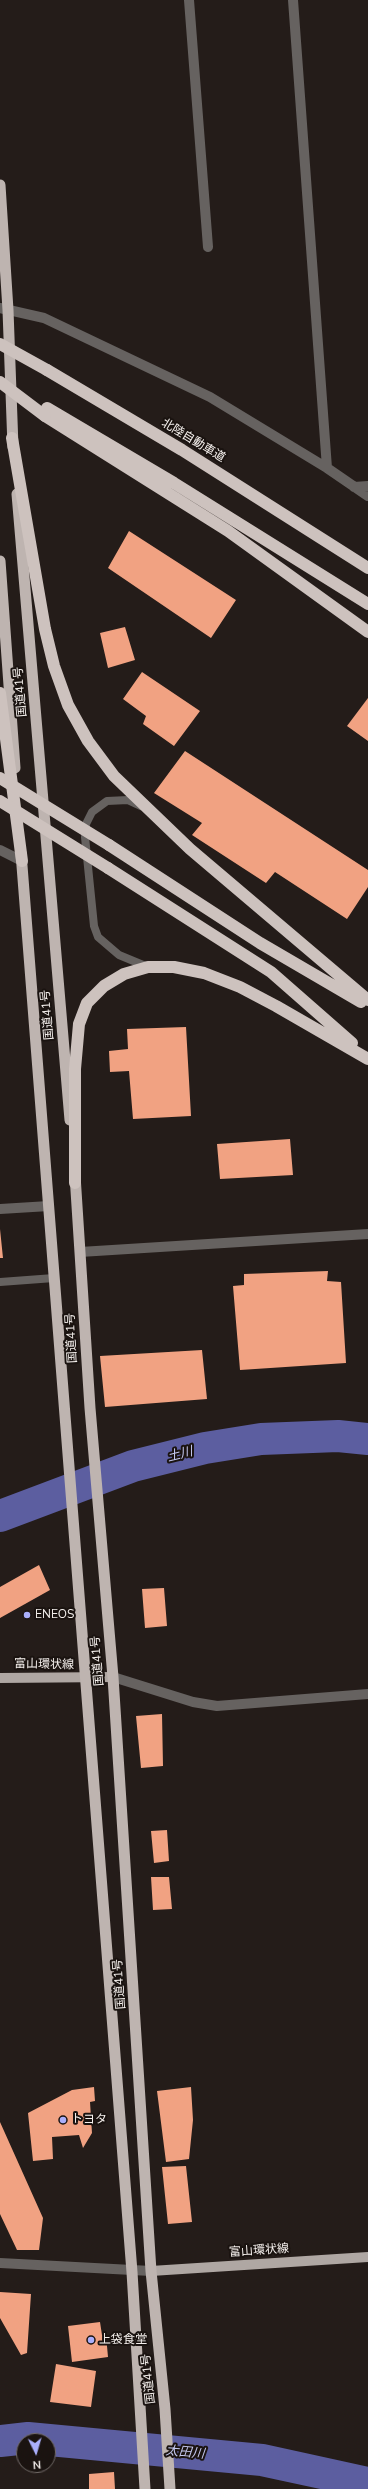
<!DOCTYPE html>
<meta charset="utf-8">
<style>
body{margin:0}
#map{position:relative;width:368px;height:2489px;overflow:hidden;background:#241c19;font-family:"Nunito Sans",sans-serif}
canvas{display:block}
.north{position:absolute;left:16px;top:2433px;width:40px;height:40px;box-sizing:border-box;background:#1a1310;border:1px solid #726b68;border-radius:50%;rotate:175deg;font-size:11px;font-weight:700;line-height:16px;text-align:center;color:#f5f0ed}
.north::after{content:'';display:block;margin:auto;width:14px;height:18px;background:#aaaffb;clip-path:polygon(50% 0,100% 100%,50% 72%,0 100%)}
</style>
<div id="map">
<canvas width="368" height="2489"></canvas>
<div class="north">N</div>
</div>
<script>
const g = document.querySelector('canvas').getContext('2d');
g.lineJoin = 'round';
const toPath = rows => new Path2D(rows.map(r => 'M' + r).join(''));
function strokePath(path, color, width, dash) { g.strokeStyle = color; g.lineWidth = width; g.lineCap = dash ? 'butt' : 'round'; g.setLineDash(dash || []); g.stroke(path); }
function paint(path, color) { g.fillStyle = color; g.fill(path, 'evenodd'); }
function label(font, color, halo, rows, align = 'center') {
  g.font = font + ' "Nunito Sans","Noto Sans JP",sans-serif'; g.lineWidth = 4; g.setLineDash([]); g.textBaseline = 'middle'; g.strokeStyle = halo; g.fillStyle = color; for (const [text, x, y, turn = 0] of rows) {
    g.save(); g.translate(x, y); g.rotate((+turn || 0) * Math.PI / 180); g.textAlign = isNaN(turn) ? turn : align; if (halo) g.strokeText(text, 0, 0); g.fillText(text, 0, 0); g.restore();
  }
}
const river = toPath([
 [0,1516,133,1466,205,1448,261,1439,338,1436,368,1439],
 [0,2441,28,2438,262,2460,368,2483]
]);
const building = toPath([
 [129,531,236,600,211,638,108,568],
 [125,627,135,660,108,668,100,633],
 [142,672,200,711,174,746,143,724,146,716,123,699],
 [368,698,368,741,347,726],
 [185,751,368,870,368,887,347,919,275,872,266,883,192,835,202,823,154,793],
 [186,1027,191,1116,133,1119,129,1071,110,1072,109,1051,128,1049,127,1029],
 [290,1139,293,1175,220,1179,217,1144],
 [0,1229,3,1258,0,1258],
 [328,1271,327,1281,341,1282,346,1363,240,1370,233,1286,244,1285,244,1274],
 [202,1350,207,1399,105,1407,100,1356],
 [39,1565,50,1590,0,1618,0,1587],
 [164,1588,167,1626,145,1628,142,1589],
 [162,1714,163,1766,141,1768,136,1716],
 [167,1830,169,1861,154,1863,151,1831],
 [151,1877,169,1877,172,1909,153,1910],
 [94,2087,95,2101,90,2102,92,2133,83,2148,79,2135,52,2137,53,2159,33,2161,28,2113,72,2090],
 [191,2087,193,2120,189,2159,166,2162,157,2091],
 [0,2122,43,2218,39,2250,17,2250,0,2214],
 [186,2166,192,2222,168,2224,162,2167],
 [0,2292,31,2294,27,2353,21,2355,0,2318],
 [100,2322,102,2335,106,2335,108,2357,72,2362,68,2326],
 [56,2364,96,2371,91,2407,50,2402],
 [114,2472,115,2489,89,2489,89,2474]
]);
const service = toPath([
 [141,806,128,800,107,801,92,812,86,824,85,837,94,926,98,937,119,955,148,967],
 [0,1282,54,1278]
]);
const minor = toPath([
 [189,0,208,247],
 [293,0,327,468],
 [0,308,44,318,210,397,327,468,368,496],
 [354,487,368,486],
 [0,850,22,861],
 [0,1209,49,1206],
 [80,1252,368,1234],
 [113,1677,193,1702,217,1706,368,1694],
 [0,2263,151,2271]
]);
const primary = toPath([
 [0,1678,113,1677],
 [151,2271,368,2257]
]);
const trunk = toPath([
 [0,185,8,310,13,447],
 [17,494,70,1120],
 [0,561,15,768],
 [21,853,132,2272,145,2489],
 [75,1175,90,1408,113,1677,151,2271,165,2409,170,2489]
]);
const motorway = toPath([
 [47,370,182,450,368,568],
 [47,408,174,483,368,604],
 [45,416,228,531,368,632],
 [12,438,45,629,54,666,68,705,88,741,114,776,190,849,368,1000],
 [0,693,22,861],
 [109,845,260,943,361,1002],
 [108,868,271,972,352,1043],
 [75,1183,75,1069,79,1024,87,1003,104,986,124,974,148,967,174,967,204,973,240,987,276,1006,368,1059]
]);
const motorwayBridge = toPath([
 [0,344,47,370],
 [0,382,45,416],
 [0,778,109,845],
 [0,801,108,868]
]);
const markers = [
 [27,1615,4,"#aaaffb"],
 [63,2120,4,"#aaaffb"],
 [91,2340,4,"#aaaffb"]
];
const streetNames = [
 ["北陸自動車道",193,441,31],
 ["国道41号",21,692,-95],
 ["国道41号",48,1015,-95],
 ["国道41号",72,1338,-93],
 ["国道41号",98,1661,-95],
 ["富山環状線",44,1665,1],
 ["国道41号",120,1984,-94],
 ["富山環状線",259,2251,-4],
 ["国道41号",149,2379,-96]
];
const poiNames = [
 ["ENEOS",35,1615],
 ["トヨタ",71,2120],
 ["上袋食堂",99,2340]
];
const waterNames = [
 ["土川",180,1455,-14],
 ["太田川",185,2453,5]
];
strokePath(river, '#5c5ea0', 32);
paint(building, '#f1a282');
strokePath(service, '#666260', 8);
strokePath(minor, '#666260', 10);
strokePath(primary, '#afa7a3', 10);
strokePath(trunk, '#beb4b0', 11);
strokePath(motorway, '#cdc2be', 12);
strokePath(motorwayBridge, '#cdc2be', 12);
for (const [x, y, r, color] of markers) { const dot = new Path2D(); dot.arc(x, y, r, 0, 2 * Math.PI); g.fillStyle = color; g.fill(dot); strokePath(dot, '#1a1310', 1.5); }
label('12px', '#f5f0ed', '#1a1310', streetNames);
label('12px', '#f5f0ed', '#1a1310', poiNames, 'left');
label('italic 13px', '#c5c9f0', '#1a1310', waterNames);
</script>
